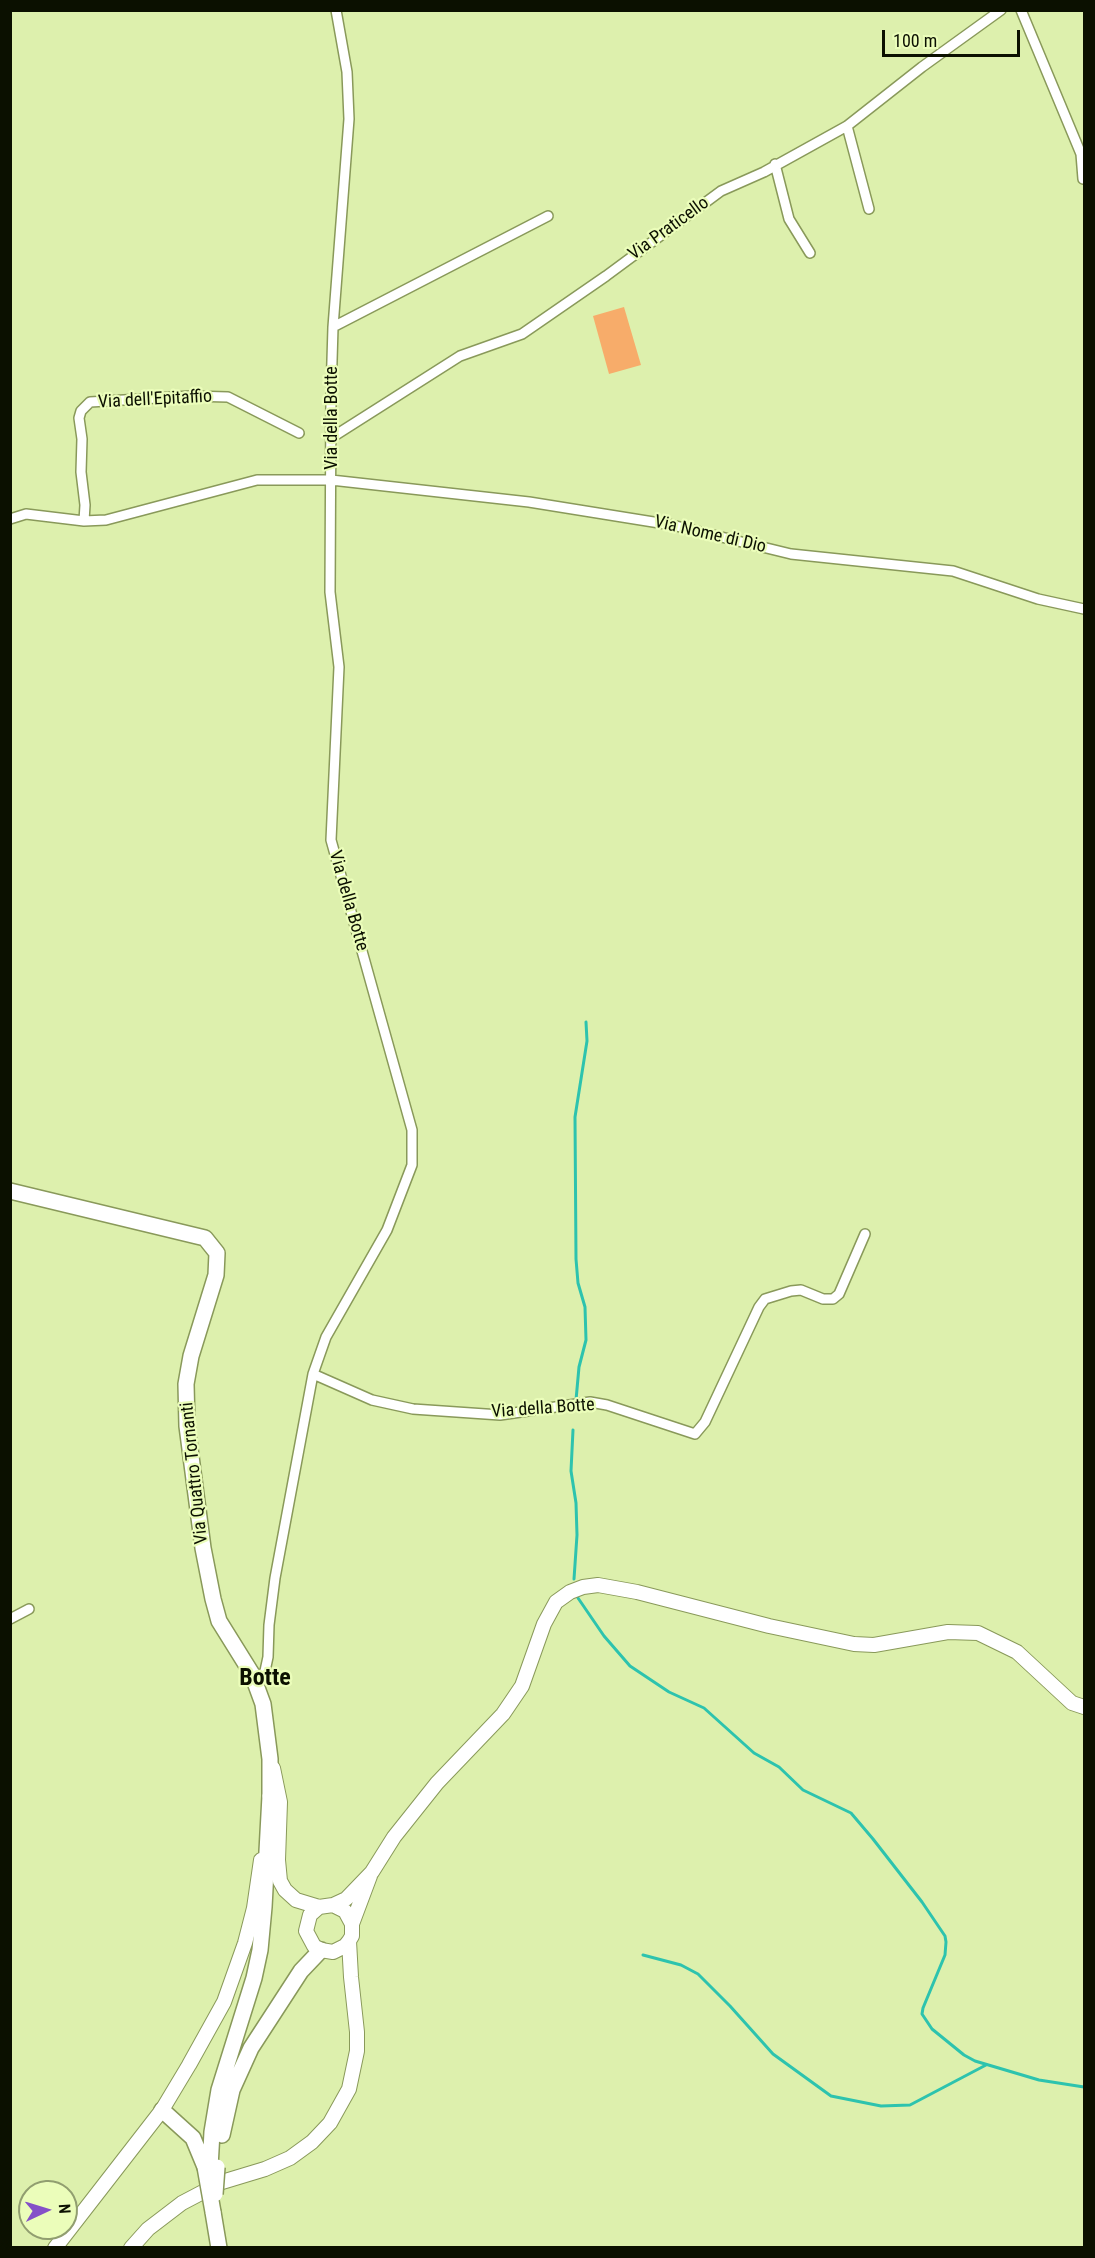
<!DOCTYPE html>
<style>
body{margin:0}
#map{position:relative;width:1095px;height:2258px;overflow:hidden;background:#ddf0ad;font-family:"Roboto Condensed",sans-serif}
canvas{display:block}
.frame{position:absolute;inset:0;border:12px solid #0b1000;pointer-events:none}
.north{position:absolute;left:18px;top:2180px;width:60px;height:60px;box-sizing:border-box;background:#ebfdba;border:2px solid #919e70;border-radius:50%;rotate:86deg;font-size:16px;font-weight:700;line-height:24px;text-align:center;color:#0b1000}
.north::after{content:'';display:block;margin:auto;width:21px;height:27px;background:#8450c8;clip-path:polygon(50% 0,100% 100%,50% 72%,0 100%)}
.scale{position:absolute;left:882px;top:30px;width:138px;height:27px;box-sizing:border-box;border:3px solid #0b1000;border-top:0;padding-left:8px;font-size:18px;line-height:21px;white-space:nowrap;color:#0b1000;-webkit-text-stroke:4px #ebfdba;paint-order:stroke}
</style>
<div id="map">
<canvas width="1095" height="2258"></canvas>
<div class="frame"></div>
<div class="north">N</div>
<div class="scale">100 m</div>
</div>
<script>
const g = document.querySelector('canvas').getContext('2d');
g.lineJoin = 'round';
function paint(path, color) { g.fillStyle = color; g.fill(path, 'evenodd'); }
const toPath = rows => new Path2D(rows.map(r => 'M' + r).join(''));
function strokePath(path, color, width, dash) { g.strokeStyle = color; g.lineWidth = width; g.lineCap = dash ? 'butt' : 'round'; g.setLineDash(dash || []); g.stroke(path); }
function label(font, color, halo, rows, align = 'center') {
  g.font = font + ' "Roboto Condensed",sans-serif'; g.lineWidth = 4.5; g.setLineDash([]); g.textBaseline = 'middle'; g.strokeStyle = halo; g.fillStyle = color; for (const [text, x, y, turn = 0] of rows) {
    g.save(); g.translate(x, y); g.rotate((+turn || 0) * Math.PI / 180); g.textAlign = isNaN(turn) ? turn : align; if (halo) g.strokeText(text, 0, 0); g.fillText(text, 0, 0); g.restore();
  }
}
const green = toPath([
 [624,307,641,365,609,374,593,316]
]);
const stream = toPath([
 [576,1400,579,1367,586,1340,585,1307,578,1283,576,1259,575,1117,587,1041,586,1022],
 [573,1430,571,1471,576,1503,577,1535,574,1579],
 [578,1598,604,1636,630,1666,669,1692,704,1708,754,1753,779,1767,803,1790,851,1813,873,1839,922,1902,945,1936,946,1942,945,1955,923,2008,922,2014,932,2029,964,2055,975,2061,1039,2080,1084,2087],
 [643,1955,681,1965,698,1974,730,2006,773,2054,831,2096,881,2106,910,2105,986,2065]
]);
const minor = toPath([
 [1021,10,1081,154,1083,179],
 [847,126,869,209],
 [775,164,789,219,810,253],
 [333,327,548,216],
 [331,438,460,356,522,334,606,276,721,191,764,172,847,126,922,67,1001,10],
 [10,519,26,514,84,521,106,520,257,480,331,480,529,502,672,525,791,554,953,571,1038,599,1084,609],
 [84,521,85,505,81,472,82,439,79,418,81,411,90,402,191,396,228,397,299,433],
 [313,1374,372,1400,413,1409,500,1415,590,1402,607,1405,695,1434,705,1422,759,1307,765,1299,791,1291,801,1290,823,1299,833,1299,839,1294,865,1234],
 [10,1619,29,1609],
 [256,1682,265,1671,268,1657,269,1625,275,1578,313,1374,326,1337,387,1230,412,1165,412,1130,331,840,339,667,330,592,331,394,333,327,349,119,347,72,336,10]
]);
const secondary = toPath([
 [273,1768,280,1802,278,1860,280,1881,285,1890,296,1900,319,1907],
 [333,1905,346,1899,372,1872,394,1837,437,1783,503,1714,522,1686,544,1624,556,1602,570,1592,583,1587,598,1585,637,1592,769,1626,854,1644,874,1645,948,1632,978,1633,1017,1652,1072,1703,1084,1707],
 [352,1924,370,1876],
 [55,2248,162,2110,189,2065,224,2002,245,1943,254,1908,261,1860],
 [131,2248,148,2229,182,2203,222,2182,265,2169,290,2158,312,2142,330,2123,349,2089,357,2051,357,2032,351,1977,349,1941,352,1936,352,1924,345,1911,333,1905,319,1907,310,1915,306,1931,314,1946,321,1950,333,1952,345,1946,349,1941]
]);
const primary = toPath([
 [10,1191,205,1238,217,1253,216,1275,191,1356,186,1384,187,1426,203,1548,213,1599,219,1621,252,1674,263,1704,270,1759,270,1796]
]);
const trunk = toPath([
 [162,2110,193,2138,205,2167],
 [222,2135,232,2090,251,2048,301,1971,321,1950],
 [210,2167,212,2132,219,2090,254,1978,260,1950,264,1907,270,1796],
 [213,2212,219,2248]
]);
const trunkBridge = toPath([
 [205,2167,213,2212],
 [215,2194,217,2167]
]);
const streetNames = [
 ["Via Praticello",669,229,-36],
 ["Via dell'Epitaffio",155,400,-3],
 ["Via della Botte",332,418,-90],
 ["Via Nome di Dio",710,535,13],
 ["Via della Botte",348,901,74],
 ["Via della Botte",543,1409,-4],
 ["Via Quattro Tornanti",195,1473,-96]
];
const districtNames = [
 ["Botte",265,1679]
];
paint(green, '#f7ac6a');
strokePath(stream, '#2dc3ae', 3);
strokePath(minor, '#89995a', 12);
strokePath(secondary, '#89995a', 16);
strokePath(primary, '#89995a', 18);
strokePath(trunk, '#89995a', 18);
strokePath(minor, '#fff', 9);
strokePath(secondary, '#fff', 14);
strokePath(primary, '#fff', 15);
strokePath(trunk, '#fff', 15);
strokePath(trunkBridge, '#89995a', 18, []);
strokePath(trunkBridge, '#fff', 15);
label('18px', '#0b1000', '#ebfdba', streetNames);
label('bold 24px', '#0b1000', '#ebfdba', districtNames);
</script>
